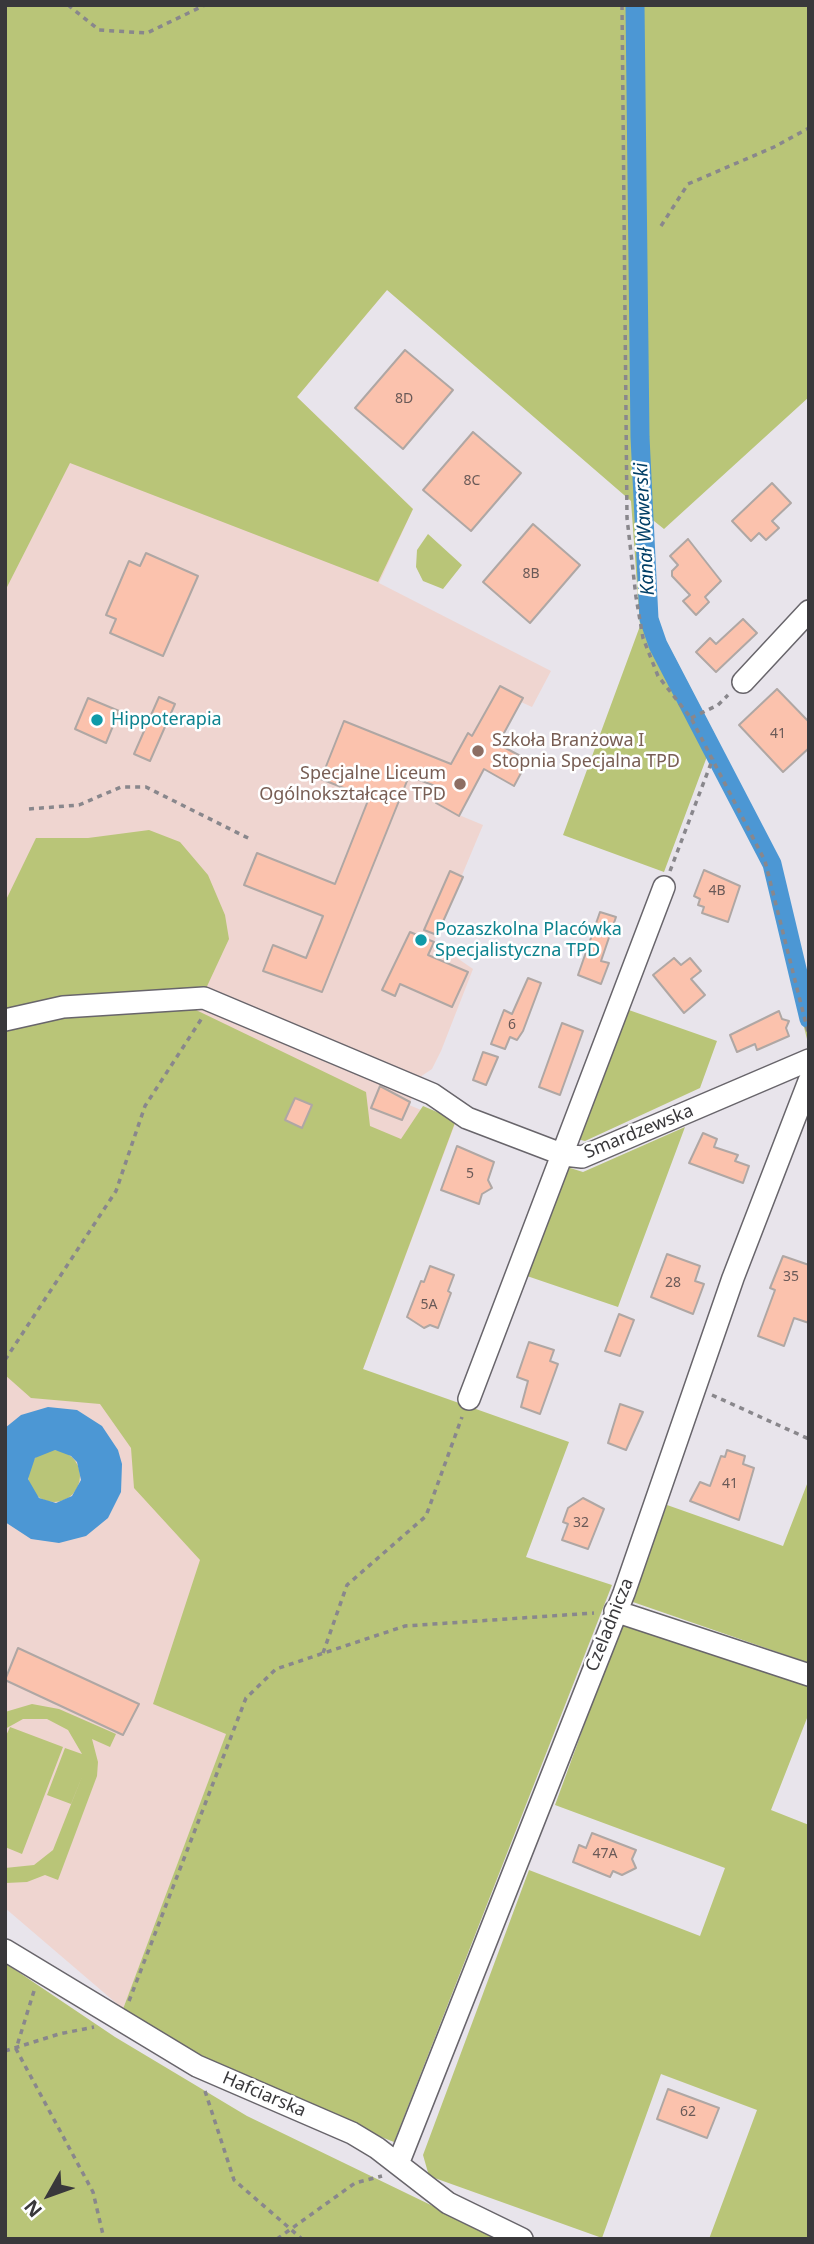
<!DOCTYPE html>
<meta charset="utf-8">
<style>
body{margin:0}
#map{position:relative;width:814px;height:2244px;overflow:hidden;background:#e8e4eb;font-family:"Noto Sans",sans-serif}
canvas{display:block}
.frame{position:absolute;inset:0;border:7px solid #39383b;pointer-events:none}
.north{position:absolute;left:14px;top:2160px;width:70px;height:70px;-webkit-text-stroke:5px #fff;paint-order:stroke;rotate:230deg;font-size:19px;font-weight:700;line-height:28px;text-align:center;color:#39383b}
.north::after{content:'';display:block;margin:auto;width:24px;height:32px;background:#39383b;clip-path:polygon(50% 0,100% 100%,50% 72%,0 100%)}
</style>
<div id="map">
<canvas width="814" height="2244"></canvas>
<div class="frame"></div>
<div class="north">N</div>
</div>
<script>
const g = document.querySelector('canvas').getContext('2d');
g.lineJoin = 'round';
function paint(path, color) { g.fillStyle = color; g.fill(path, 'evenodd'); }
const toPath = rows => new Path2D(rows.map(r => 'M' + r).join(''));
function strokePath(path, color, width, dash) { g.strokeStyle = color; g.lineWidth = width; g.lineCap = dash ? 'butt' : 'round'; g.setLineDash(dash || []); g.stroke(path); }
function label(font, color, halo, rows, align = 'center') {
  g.font = font + ' "Noto Sans",sans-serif'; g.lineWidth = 5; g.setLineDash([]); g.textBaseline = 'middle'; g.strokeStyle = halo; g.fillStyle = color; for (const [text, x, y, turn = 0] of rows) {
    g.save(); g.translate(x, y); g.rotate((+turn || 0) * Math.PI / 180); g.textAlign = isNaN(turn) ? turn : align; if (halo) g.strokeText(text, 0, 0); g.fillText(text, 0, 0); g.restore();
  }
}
const education = toPath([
 [5,5,58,5,387,290,297,397,413,509,379,583,551,671,532,707,521,702,496,748,528,760,514,786,498,777,486,765,459,815,483,825,434,942,473,969,441,1051,432,1069,420,1077,409,1105,455,1124,123,2009,5,1908]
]);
const green = toPath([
 [5,5,809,5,809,397,664,529,649,517,649,574,661,631,715,735,664,872,563,835,640,626,631,501,387,290,297,397,413,509,378,582,70,463,5,591],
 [428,534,462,565,443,589,423,581,416,567,417,550],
 [721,748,781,867,809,982,808,1043,762,861,714,767],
 [149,830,180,842,208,875,225,915,229,939,196,1010,366,1092,370,1126,401,1139,423,1106,456,1120,363,1369,569,1442,526,1557,612,1585,394,2142,320,2113,221,2067,123,2009,226,1734,153,1704,200,1560,134,1488,131,1448,100,1404,31,1398,5,1375,5,902,36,838,88,838],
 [626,1009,717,1041,700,1088,585,1141,577,1139],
 [685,1127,618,1307,527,1276,567,1167,583,1172],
 '28 1476a26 26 0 1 1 52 0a26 26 0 1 1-52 0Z',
 [809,1479,809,1663,630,1601,667,1505,783,1546],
 [622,1622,809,1685,809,1713,771,1810,809,1825,809,2239,709,2239,757,2110,661,2074,602,2238,429,2176,423,2155,529,1870,700,1936,725,1868,555,1805],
 [32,1704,59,1709,116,1734,110,1747,92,1739,98,1762,97,1776,58,1880,45,1875,27,1882,6,1883,5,1868,34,1865,53,1850,83,1774,71,1804,47,1795,65,1748,82,1754,68,1730,47,1719,23,1719,5,1729,5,1712],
 [10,1727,63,1747,22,1854,5,1847,5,1738],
 [5,1963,115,2037,247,2116,501,2239,5,2239]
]);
const water = toPath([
 [48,1407,77,1410,102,1426,118,1450,122,1464,121,1492,108,1518,86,1536,59,1543,31,1539,5,1522,5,1428,21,1415],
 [55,1450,71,1456,77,1462,81,1480,72,1496,56,1503,39,1498,28,1479,35,1458]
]);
const canal = toPath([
 [635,5,640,437,649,619,658,645,772,864,809,1019]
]);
const building = toPath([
 [405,350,453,390,403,449,355,408,405,350],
 [473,432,521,473,471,531,423,490,473,432],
 [772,483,791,503,772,521,779,528,766,540,759,533,751,541,732,521,772,483],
 [533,524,580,565,530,623,483,582,533,524],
 [688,539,721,581,705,597,709,602,696,615,683,601,690,595,672,576,672,571,678,565,670,556,688,539],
 [146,553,198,576,163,656,110,633,116,619,106,615,129,561,140,566,146,553],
 [743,619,757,633,716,672,696,652,710,638,716,644,743,619],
 [500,686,523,698,498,744,528,760,514,786,484,769,459,816,436,803,443,789,409,776,322,992,263,971,273,945,306,958,323,916,244,885,257,853,335,884,369,798,321,779,344,721,451,764,468,733,472,736,500,686],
 [777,689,809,722,809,748,783,772,739,725,777,689],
 [159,697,175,704,150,761,134,754,159,697],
 [88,698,119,711,106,743,75,729,88,698],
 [704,870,740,886,728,922,702,913,704,907,698,905,700,899,694,896,704,870],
 [450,871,463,877,437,935,424,930,450,871],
 [600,912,616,917,601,961,609,963,601,984,578,975,600,912],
 [410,932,434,942,428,955,468,972,452,1007,400,984,395,996,382,990,410,932],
 [674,958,681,965,690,958,701,971,691,979,705,995,684,1013,653,975,674,958],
 [528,978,541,983,523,1031,517,1040,510,1037,505,1049,491,1044,504,1010,512,1014,528,978],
 [779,1011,782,1019,789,1021,786,1028,789,1036,757,1050,755,1044,737,1052,730,1035,779,1011],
 [562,1023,583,1031,560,1095,539,1087,562,1023],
 [483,1052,498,1057,486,1085,473,1080,483,1052],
 [380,1086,410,1102,402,1120,371,1108,380,1086],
 [295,1098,312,1105,302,1128,285,1120,295,1098],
 [703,1133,717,1139,714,1147,738,1155,735,1161,749,1166,743,1183,689,1163,703,1133],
 [457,1146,494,1162,488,1180,492,1188,482,1194,479,1204,441,1190,457,1146],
 [667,1254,700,1266,695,1281,704,1284,693,1314,651,1297,667,1254],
 [783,1256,809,1265,809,1323,794,1318,784,1346,758,1336,775,1290,770,1288,783,1256],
 [430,1266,454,1275,448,1291,451,1293,438,1328,430,1325,424,1328,407,1317,421,1281,424,1282,430,1266],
 [619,1314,634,1320,620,1356,605,1351,619,1314],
 [529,1342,554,1350,550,1361,558,1364,540,1414,521,1407,528,1381,517,1377,529,1342],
 [620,1404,643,1412,626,1450,608,1443,620,1404],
 [727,1450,745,1456,743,1464,754,1468,739,1520,690,1501,700,1482,710,1486,721,1456,725,1457,727,1450],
 [583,1498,604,1509,588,1549,562,1540,568,1524,563,1522,568,1508,583,1498],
 [18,1648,139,1704,123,1735,5,1680,18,1648],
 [592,1833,636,1850,632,1859,636,1868,622,1875,613,1871,610,1877,573,1862,579,1845,586,1848,592,1833],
 [668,2089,719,2108,707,2138,657,2119,668,2089]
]);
const path = toPath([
 [68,5,99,30,147,33,205,5],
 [622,5,627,518,636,597,643,638,658,676,691,718,765,861,809,1036],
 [661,226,688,184,774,147,809,128],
 [691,718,718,705,728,695],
 [29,809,79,805,121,787,146,787,250,839],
 [670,871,713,758],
 [5,1360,116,1191,145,1106,202,1018],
 [712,1395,809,1439],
 [323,1653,347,1585,426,1516,462,1417],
 [34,1991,16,2049,93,2192,104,2239],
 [129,2001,246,1698,276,1669,405,1626,594,1613],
 [5,2051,59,2034,94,2027],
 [205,2091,234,2180,302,2239],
 [277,2239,355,2183,382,2176]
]);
const minor = toPath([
 [743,682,809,611],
 [5,1020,63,1007,204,998,432,1094,467,1118,564,1155,582,1157,809,1060],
 [469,1399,664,887],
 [615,1611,809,1675],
 [5,1950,197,2066,352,2133,377,2148,448,2203,522,2239],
 [398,2164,624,1593,733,1278,809,1081]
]);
const markers = [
 [97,720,7,"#0f9aa8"],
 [478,751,7,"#8d6e63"],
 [460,784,7,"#8d6e63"],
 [421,940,7,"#0f9aa8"]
];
const numberNames = [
 ["8D",404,399],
 ["8C",472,481],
 ["8B",531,574],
 ["41",778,734],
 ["4B",717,891],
 ["6",512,1025],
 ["5",470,1174],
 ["35",791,1277],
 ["28",673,1283],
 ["5A",429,1305],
 ["41",730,1484],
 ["32",581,1523],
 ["47A",605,1854],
 ["62",688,2112]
];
const cultureNames = [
 ["Hippoterapia",111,720],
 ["Pozaszkolna Placówka",435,930],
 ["Specjalistyczna TPD",435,951]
];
const educationNames = [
 ["Szkoła Branżowa I",492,741],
 ["Stopnia Specjalna TPD",492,762],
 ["Specjalne Liceum",446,774,"right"],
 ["Ogólnokształcące TPD",446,795,"right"]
];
const streetNames = [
 ["Smardzewska",639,1132,-22],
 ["Czeladnicza",610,1625,-68],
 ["Hafciarska",264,2095,23]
];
const waterNames = [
 ["Kanał Wawerski",645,529,-93]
];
paint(education, '#efd5d0');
paint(green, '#b9c578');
paint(water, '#4c97d4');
strokePath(canal, '#4c97d4', 19);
paint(building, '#fbc2ad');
strokePath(building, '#afa7a4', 2);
strokePath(minor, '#68656b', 24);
strokePath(path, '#89878c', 3.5, [5, 5]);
strokePath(minor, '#fff', 21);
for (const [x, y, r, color] of markers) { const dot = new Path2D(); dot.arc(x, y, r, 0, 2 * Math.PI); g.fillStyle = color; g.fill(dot); strokePath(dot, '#fff', 2.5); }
label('14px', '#6a5a58', null, numberNames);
label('18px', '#0d838f', '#fff', cultureNames, 'left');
label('18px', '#785e54', '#fff', educationNames, 'left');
label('18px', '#39383b', '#fff', streetNames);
label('italic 19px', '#013e66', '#fff', waterNames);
</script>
